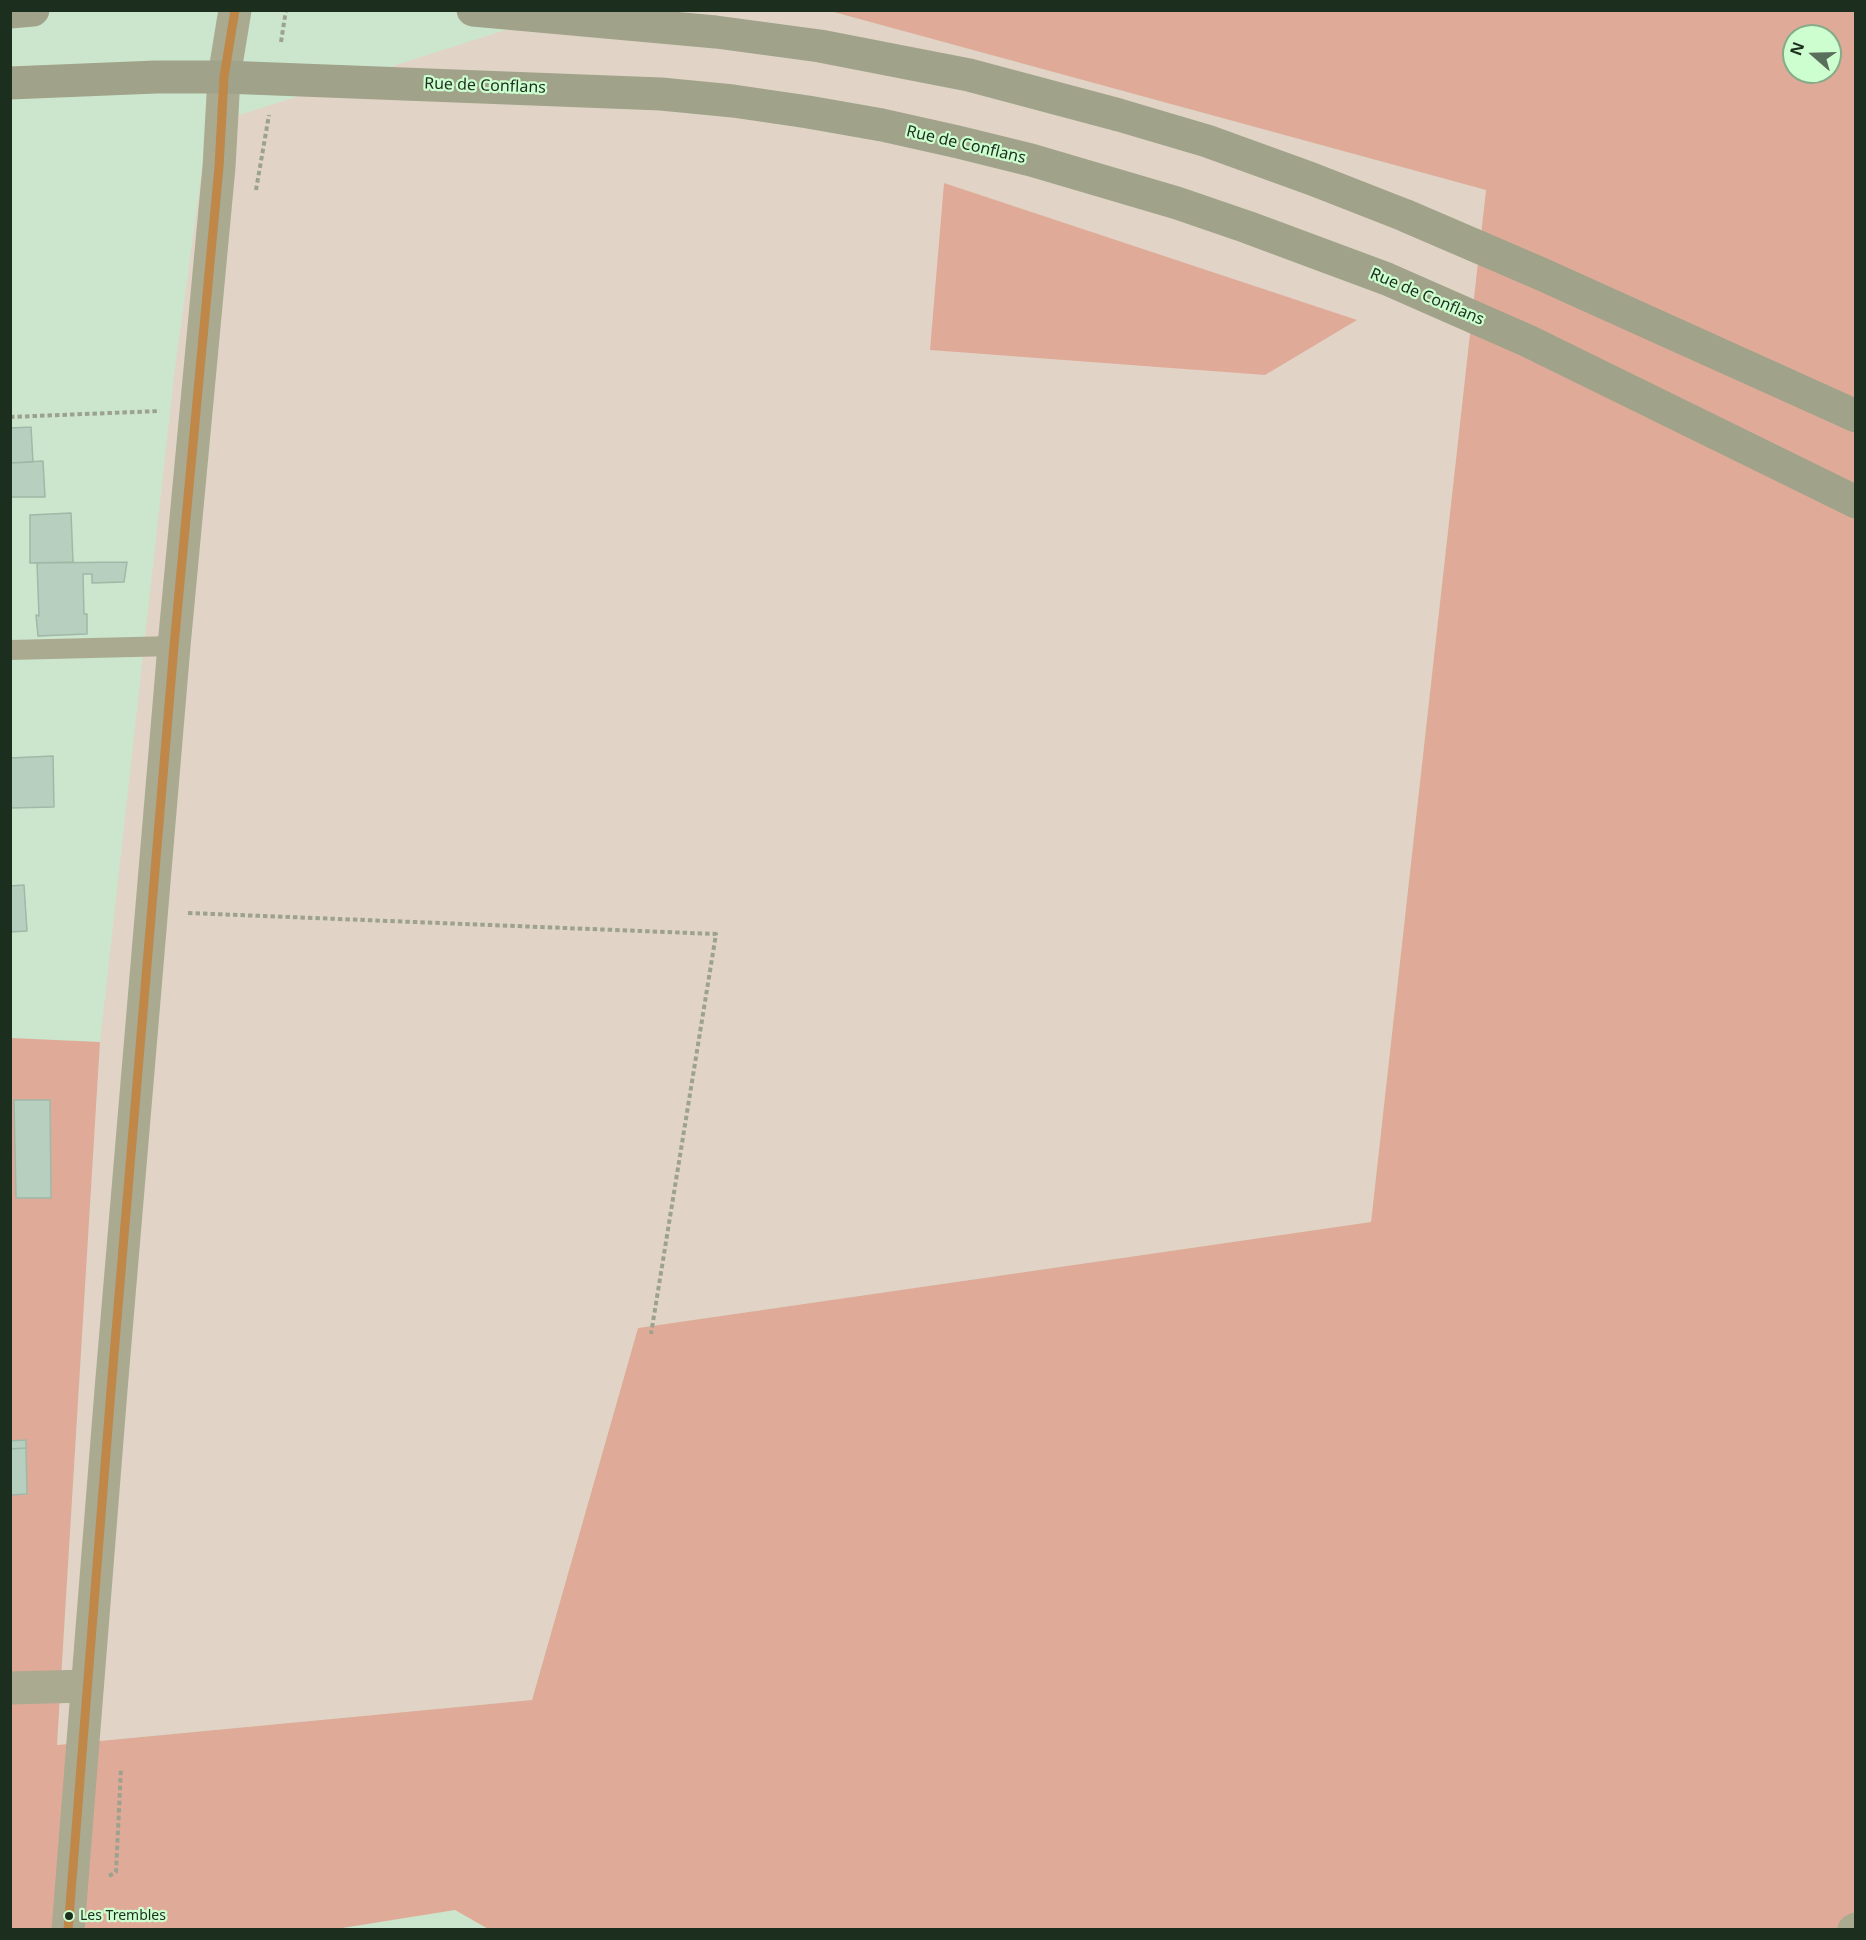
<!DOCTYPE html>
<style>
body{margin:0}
#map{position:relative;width:1866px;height:1940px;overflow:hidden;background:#cce6cd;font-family:"Noto Sans",sans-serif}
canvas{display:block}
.frame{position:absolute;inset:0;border:12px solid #1c2f1e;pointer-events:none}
.north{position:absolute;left:1782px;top:24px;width:60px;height:60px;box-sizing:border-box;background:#cdfecf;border:2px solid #86ab88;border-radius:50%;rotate:290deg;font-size:16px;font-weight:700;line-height:24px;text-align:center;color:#1c2f1e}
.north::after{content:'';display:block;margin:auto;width:21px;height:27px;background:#5a6f5b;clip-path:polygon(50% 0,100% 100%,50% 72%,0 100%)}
</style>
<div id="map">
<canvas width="1866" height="1940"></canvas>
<div class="frame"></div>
<div class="north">N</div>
</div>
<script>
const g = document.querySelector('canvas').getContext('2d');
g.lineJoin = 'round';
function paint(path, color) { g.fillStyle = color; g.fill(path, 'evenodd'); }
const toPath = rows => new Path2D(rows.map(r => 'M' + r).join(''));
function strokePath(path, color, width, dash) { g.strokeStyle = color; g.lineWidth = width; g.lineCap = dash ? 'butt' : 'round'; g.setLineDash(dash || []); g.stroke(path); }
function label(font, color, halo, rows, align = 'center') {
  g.font = font + ' "Noto Sans",sans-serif'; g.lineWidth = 4.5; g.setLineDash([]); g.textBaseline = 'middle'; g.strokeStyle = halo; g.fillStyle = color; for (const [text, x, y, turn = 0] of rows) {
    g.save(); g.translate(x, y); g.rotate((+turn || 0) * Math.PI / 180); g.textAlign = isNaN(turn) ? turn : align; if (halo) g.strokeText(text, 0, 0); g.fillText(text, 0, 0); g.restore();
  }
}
const green = toPath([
 [565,11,830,11,1486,190,1371,1222,638,1328,532,1700,57,1745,100,1042,174,376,208,125]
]);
const forest = toPath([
 [830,11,1855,11,1855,1929,490,1930,455,1910,336,1929,11,1930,11,1038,100,1042,57,1745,532,1700,638,1328,1371,1222,1486,190],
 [1794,36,1830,36,1830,72,1794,72],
 [944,183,1357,320,1265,375,930,350]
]);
const building = toPath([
 [31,427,33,462,10,463,10,428,31,427],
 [43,461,45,497,10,497,10,463,43,461],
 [71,513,73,562,30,563,30,515,71,513],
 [127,562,124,582,92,583,92,574,83,574,84,614,87,614,87,634,38,636,36,615,39,616,37,563,127,562],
 [53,756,54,807,10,808,10,758,53,756],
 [24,885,27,931,10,932,10,886,24,885],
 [14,1100,50,1100,51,1198,16,1198,14,1100],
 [26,1440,26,1448,10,1449,10,1441,26,1440],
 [26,1448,27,1494,10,1495,10,1449,26,1448]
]);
const path = toPath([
 [281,42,286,10],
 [256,190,269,115],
 [10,417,160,411],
 [188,913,716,934,651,1334],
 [109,1876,116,1872,121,1768]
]);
const service = toPath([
 [10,650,174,646]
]);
const minor = toPath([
 [10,1688,87,1686],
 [1854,1930,1856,1929]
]);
const tertiary = toPath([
 [68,1930,111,1390,174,646,219,167,224,77,235,10]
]);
const primary = toPath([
 [473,10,716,32,820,46,969,75,1119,115,1207,141,1312,179,1404,215,1539,273,1856,416],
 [10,12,33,10],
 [10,83,156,77,224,77,661,94,733,101,808,112,882,125,958,142,1031,160,1177,203,1247,227,1387,279,1528,341,1856,502]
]);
const bus1 = toPath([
 [68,1930,111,1390,174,646,219,167,224,77,235,10]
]);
const markers = [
 [69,1916,5,"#1c2f1e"]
];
const busNames = [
 ["Les Trembles",80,1916]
];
const streetNames = [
 ["Rue de Conflans",485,86,2],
 ["Rue de Conflans",966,145,13],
 ["Rue de Conflans",1427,297,23]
];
paint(green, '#e1d4c6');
paint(forest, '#e0aa99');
paint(building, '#b7cfbe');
strokePath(building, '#9fb8a8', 1.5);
strokePath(path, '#9ca28d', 4, [4.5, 3]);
strokePath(service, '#aaaa91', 20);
strokePath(minor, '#aaaa91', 33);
strokePath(tertiary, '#aaaa91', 33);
strokePath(primary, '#a0a389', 33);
strokePath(bus1, '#bf8748', 9);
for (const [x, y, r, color] of markers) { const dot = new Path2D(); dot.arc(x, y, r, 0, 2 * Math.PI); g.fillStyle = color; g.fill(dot); strokePath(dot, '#cdfecf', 2); }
label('14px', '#1c2f1e', '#cdfecf', busNames, 'left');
label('16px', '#1c2f1e', '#cdfecf', streetNames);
</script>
